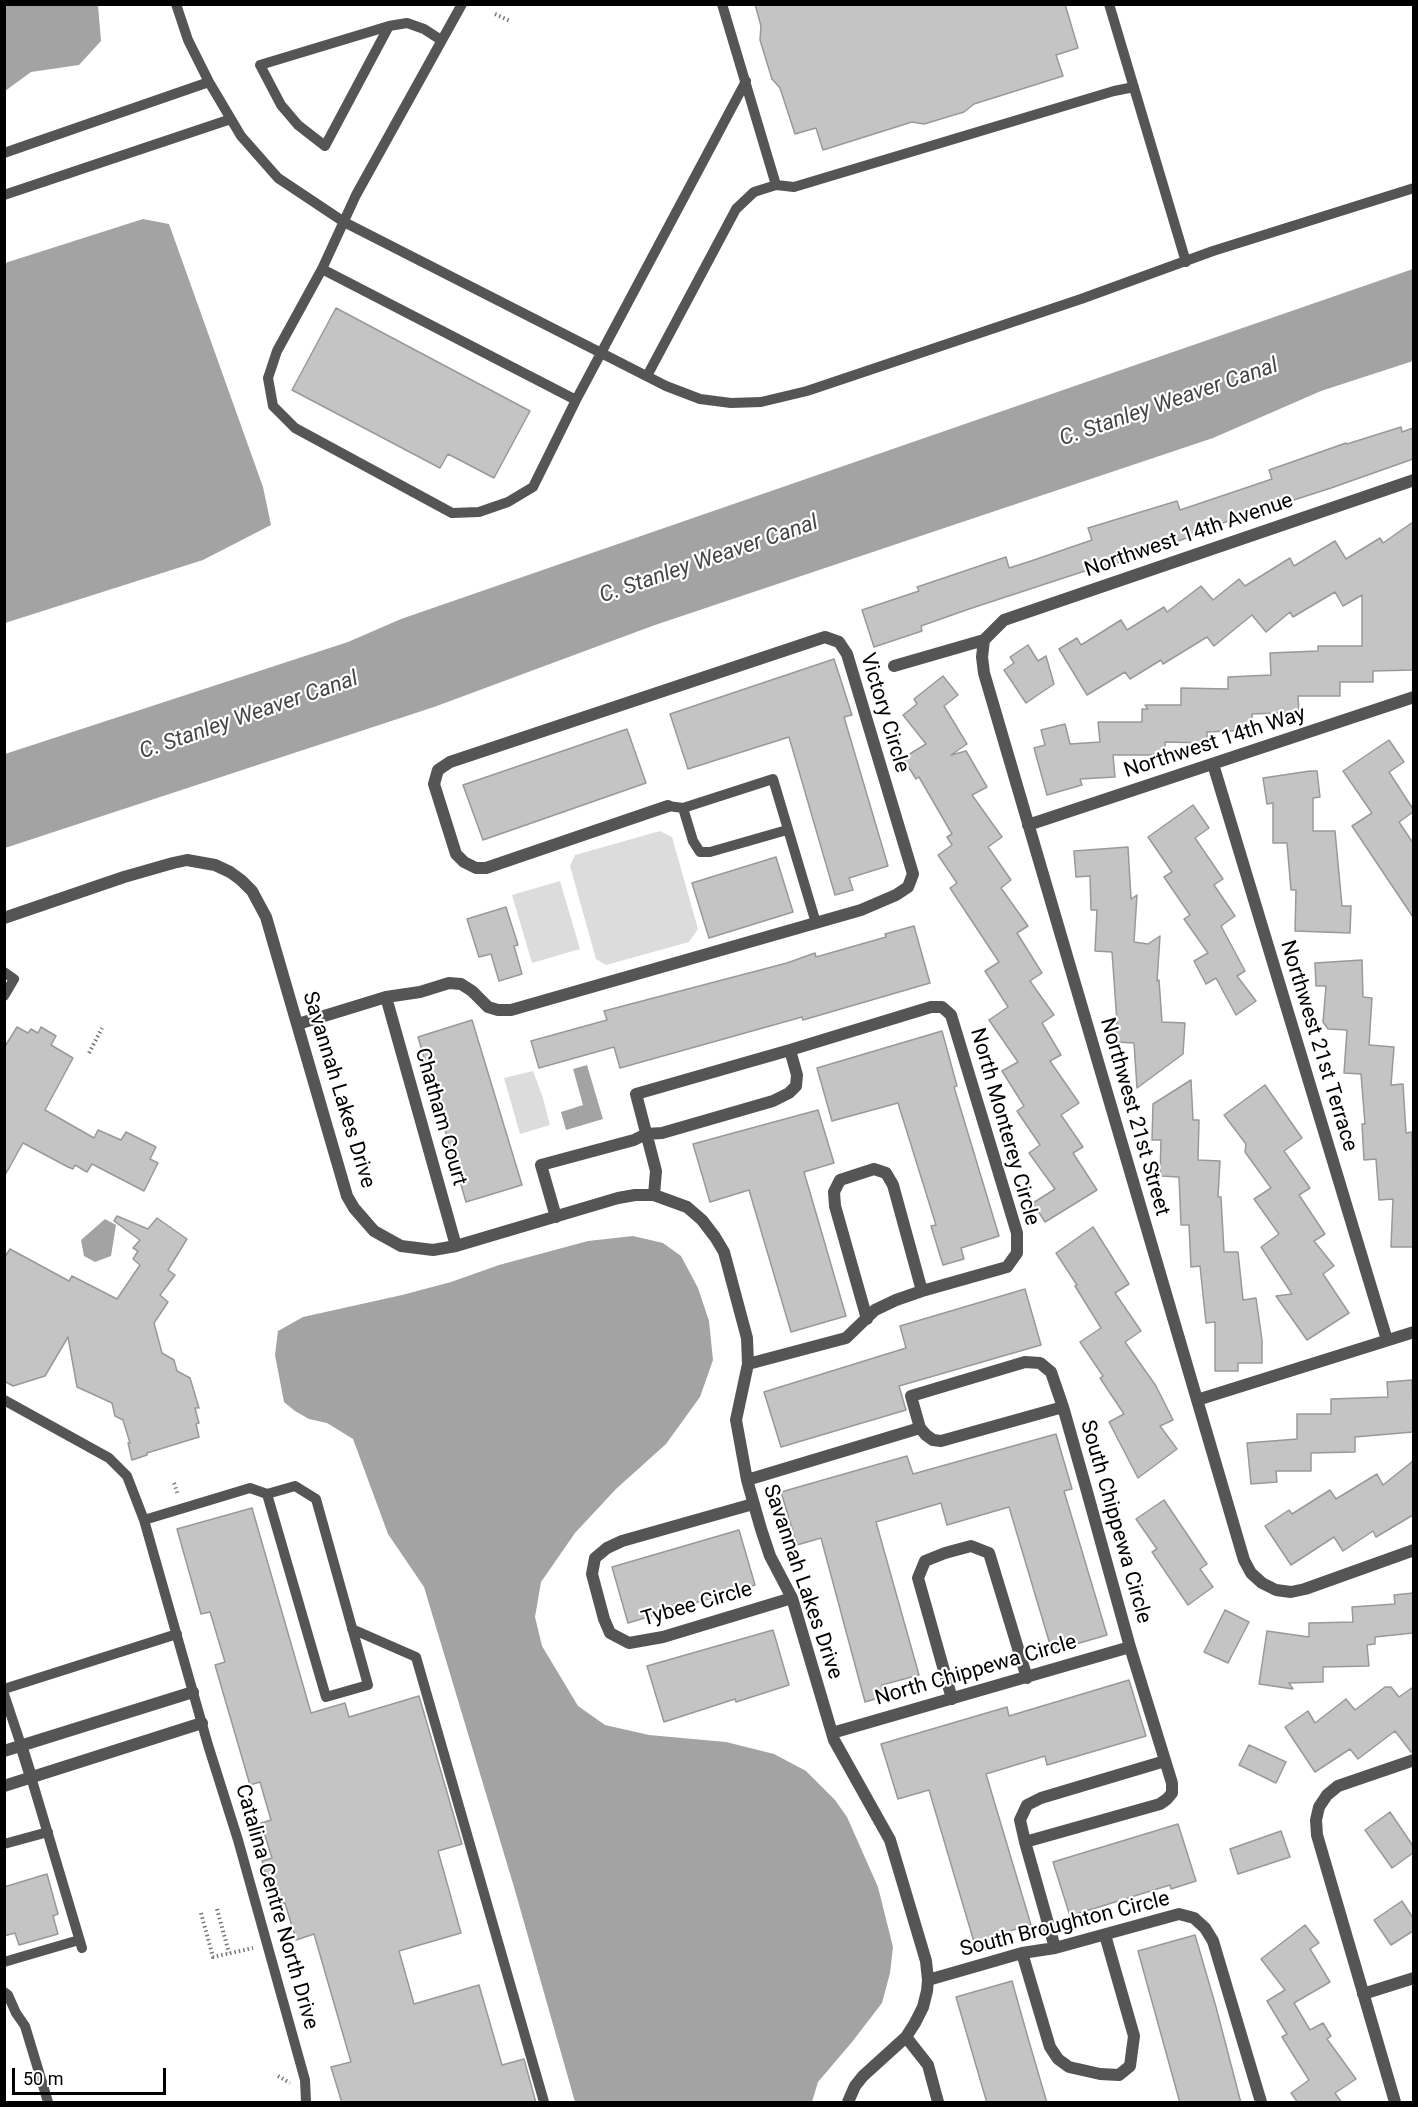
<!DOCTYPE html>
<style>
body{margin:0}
#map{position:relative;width:1418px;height:2107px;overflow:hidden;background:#fff;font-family:Roboto,sans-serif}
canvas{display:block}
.frame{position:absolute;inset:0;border:6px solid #000;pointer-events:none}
.scale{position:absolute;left:12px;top:2068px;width:154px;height:27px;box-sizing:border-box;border:3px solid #000;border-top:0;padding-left:8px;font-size:18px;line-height:21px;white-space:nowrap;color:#000;-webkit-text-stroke:4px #fff;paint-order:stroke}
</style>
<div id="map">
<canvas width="1418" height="2107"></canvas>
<div class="frame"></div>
<div class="scale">50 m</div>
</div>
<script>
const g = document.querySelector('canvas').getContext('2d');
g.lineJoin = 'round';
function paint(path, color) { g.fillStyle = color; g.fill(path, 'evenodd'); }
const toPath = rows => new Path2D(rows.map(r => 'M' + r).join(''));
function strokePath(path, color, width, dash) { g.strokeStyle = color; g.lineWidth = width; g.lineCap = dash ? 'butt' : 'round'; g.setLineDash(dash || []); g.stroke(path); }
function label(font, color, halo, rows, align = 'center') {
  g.font = font + ' Roboto,sans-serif'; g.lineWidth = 4.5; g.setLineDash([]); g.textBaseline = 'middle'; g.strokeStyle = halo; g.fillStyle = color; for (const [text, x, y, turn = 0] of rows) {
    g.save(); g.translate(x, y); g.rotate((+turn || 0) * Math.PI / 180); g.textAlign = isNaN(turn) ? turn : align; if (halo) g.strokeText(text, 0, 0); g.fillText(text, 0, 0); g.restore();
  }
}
const green = toPath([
 [660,831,672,837,698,929,689,942,606,965,596,959,570,866,575,855],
 [560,881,580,949,532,963,512,895],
 [533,1071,543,1098,550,1125,520,1134,504,1078]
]);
const water = toPath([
 [5,4,98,5,101,41,79,65,31,72,5,91],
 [143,219,169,224,263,487,271,525,203,560,5,623,5,263],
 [1413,269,1413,361,1321,391,1213,438,655,625,434,707,5,848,5,754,348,642,401,619],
 [587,1065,603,1119,566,1130,561,1112,583,1105,573,1069],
 [105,1219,116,1225,111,1256,95,1262,84,1256,81,1240],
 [633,1236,663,1243,681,1256,698,1288,709,1321,713,1360,700,1397,666,1444,616,1489,575,1533,541,1582,535,1617,542,1646,578,1706,605,1725,649,1735,726,1742,774,1754,806,1771,835,1800,847,1817,878,1887,893,1947,890,1973,882,2003,852,2042,818,2082,812,2102,575,2102,514,1887,424,1587,388,1534,353,1439,327,1423,309,1419,295,1411,284,1402,275,1355,278,1331,303,1317,402,1295,451,1282,499,1265,588,1241]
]);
const building = toPath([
 [755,4,1065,4,1078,48,1056,55,1063,76,974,104,964,112,924,124,912,122,823,150,816,128,795,134,780,88,772,79,760,40,761,26,755,4],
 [336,308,530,411,494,478,448,454,440,468,292,390,336,308],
 [1401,427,1402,432,1413,428,1413,459,1331,488,1204,529,1205,532,1142,553,1143,555,1100,568,1100,566,969,609,921,626,922,631,874,647,862,610,919,591,917,587,1006,557,1009,568,1031,561,1092,540,1088,528,1177,501,1180,510,1272,479,1269,470,1346,443,1347,444,1401,427],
 [1413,522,1413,670,1373,671,1373,682,1340,682,1340,696,1298,696,1299,712,1252,714,1253,730,1207,732,1207,743,1165,742,1165,755,1113,755,1115,777,1080,779,1082,785,1047,795,1034,748,1045,745,1041,730,1065,724,1070,744,1100,742,1098,722,1142,722,1142,709,1148,709,1145,705,1181,705,1181,688,1228,689,1228,677,1271,675,1270,653,1318,651,1318,646,1362,646,1362,595,1343,606,1335,592,1293,617,1290,612,1266,632,1252,615,1214,646,1207,637,1163,664,1161,660,1130,679,1125,672,1087,695,1059,649,1077,638,1081,645,1121,620,1127,630,1164,607,1167,612,1201,586,1213,600,1239,579,1245,586,1290,558,1294,566,1335,541,1346,559,1380,538,1383,543,1413,522],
 [1028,645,1038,661,1046,656,1054,684,1026,703,1004,670,1014,663,1010,657,1028,645],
 [834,659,852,715,844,717,888,866,849,878,853,890,835,895,789,737,688,769,670,714,834,659],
 [943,676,958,695,944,706,967,744,951,755,966,751,987,787,972,795,1002,837,988,847,1011,880,1001,888,1028,926,1017,933,1042,973,1030,981,1054,1015,1042,1023,1061,1055,1050,1061,1079,1103,1061,1115,1083,1147,1073,1153,1097,1190,1045,1222,1033,1203,1055,1189,1029,1153,1040,1145,1017,1111,1024,1106,1002,1071,1018,1062,989,1020,1008,1007,985,971,999,962,950,888,957,883,938,855,952,845,947,837,952,834,919,777,916,779,903,758,926,744,903,715,917,704,914,699,943,676],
 [627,729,646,783,483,840,463,785,627,729],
 [1389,740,1404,762,1389,772,1413,809,1413,812,1399,822,1413,843,1413,917,1352,826,1372,813,1343,771,1389,740],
 [1310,771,1317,771,1320,797,1313,798,1313,831,1335,831,1342,906,1351,906,1350,933,1295,931,1296,890,1291,890,1287,843,1273,843,1273,803,1267,804,1263,778,1310,771],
 [1193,805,1209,828,1195,838,1223,879,1214,885,1235,916,1221,926,1245,971,1237,976,1256,1001,1236,1015,1216,978,1206,984,1194,961,1208,953,1184,919,1190,915,1164,877,1172,872,1148,837,1193,805],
 [1128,847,1131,899,1137,895,1134,942,1148,944,1160,936,1157,981,1159,980,1162,1022,1185,1023,1183,1054,1137,1088,1134,1043,1115,1042,1117,1022,1112,952,1095,951,1097,910,1091,910,1090,876,1076,877,1074,851,1128,847],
 [776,857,793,912,709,938,692,883,776,857],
 [506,907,518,945,514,946,522,974,499,981,491,954,479,957,467,919,506,907],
 [914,926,930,983,803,1020,802,1017,620,1068,614,1047,539,1068,531,1041,607,1020,604,1011,787,963,815,953,816,957,886,937,885,934,914,926],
 [1362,960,1363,997,1372,998,1369,1045,1394,1047,1391,1085,1403,1084,1406,1133,1412,1132,1413,1247,1391,1247,1393,1199,1379,1200,1376,1159,1364,1160,1362,1124,1365,1124,1361,1074,1344,1073,1347,1030,1328,1029,1323,1022,1326,986,1316,986,1315,963,1362,960],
 [472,1020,522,1185,466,1202,418,1037,472,1020],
 [17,1027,28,1033,31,1029,38,1033,41,1027,56,1036,51,1045,73,1058,45,1110,94,1138,98,1130,121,1140,126,1132,156,1147,150,1159,158,1163,144,1191,92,1164,87,1172,75,1165,73,1169,68,1167,23,1143,4,1177,4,1048,17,1027],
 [942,1031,957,1086,954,1087,999,1236,961,1248,964,1259,943,1265,931,1226,936,1225,898,1103,832,1121,817,1068,942,1031],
 [1191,1080,1193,1120,1199,1120,1198,1160,1220,1161,1218,1197,1221,1197,1224,1252,1238,1252,1243,1300,1256,1298,1262,1340,1262,1363,1238,1363,1238,1371,1215,1371,1215,1322,1206,1323,1200,1266,1191,1267,1189,1225,1181,1225,1179,1177,1160,1176,1161,1140,1152,1140,1153,1104,1191,1080],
 [1265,1085,1302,1138,1284,1151,1310,1188,1299,1195,1325,1234,1314,1241,1334,1266,1323,1274,1349,1313,1307,1340,1276,1296,1292,1294,1261,1247,1279,1234,1254,1199,1271,1188,1245,1152,1246,1144,1224,1115,1265,1085],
 [818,1110,834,1163,804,1172,846,1316,791,1332,749,1190,710,1202,693,1144,818,1110],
 [117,1216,148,1229,157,1218,187,1239,168,1270,175,1275,160,1295,168,1302,154,1323,162,1353,174,1360,177,1371,190,1378,199,1408,195,1408,199,1423,196,1424,199,1437,147,1453,147,1455,132,1460,128,1443,130,1443,123,1420,115,1416,112,1403,77,1387,68,1337,45,1376,13,1386,4,1381,4,1258,10,1249,69,1281,72,1276,117,1299,140,1265,133,1259,138,1251,133,1248,140,1240,114,1221,117,1216],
 [1093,1227,1129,1284,1115,1293,1141,1331,1125,1342,1156,1386,1173,1420,1160,1426,1177,1449,1138,1478,1109,1422,1124,1414,1100,1378,1103,1376,1080,1342,1101,1328,1075,1286,1077,1285,1056,1253,1093,1227],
 [1025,1289,1041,1345,899,1386,906,1410,781,1447,764,1392,906,1348,900,1326,1025,1289],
 [1412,1380,1413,1432,1355,1437,1355,1452,1311,1453,1311,1471,1276,1471,1277,1482,1251,1484,1247,1443,1297,1439,1297,1414,1331,1414,1331,1399,1388,1397,1387,1382,1412,1380],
 [1056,1434,1072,1489,1064,1491,1107,1635,1052,1651,1009,1507,947,1525,941,1503,876,1522,919,1675,882,1685,885,1696,865,1702,821,1538,797,1545,781,1492,907,1456,913,1474,1056,1434],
 [1413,1461,1413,1515,1376,1537,1373,1531,1343,1551,1334,1537,1291,1565,1265,1526,1289,1510,1292,1514,1330,1490,1336,1499,1377,1474,1383,1485,1413,1461],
 [1164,1500,1207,1564,1200,1569,1213,1587,1188,1605,1152,1552,1157,1549,1136,1519,1164,1500],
 [252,1508,311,1713,345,1703,349,1717,419,1696,462,1844,438,1851,461,1933,399,1951,414,2004,479,1985,502,2065,524,2059,536,2103,342,2103,331,2067,351,2062,314,1934,296,1940,285,1903,275,1906,262,1861,272,1858,261,1823,271,1820,260,1782,250,1785,215,1665,225,1662,210,1612,201,1614,177,1529,252,1508],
 [739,1530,755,1585,628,1623,612,1567,739,1530],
 [1413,1593,1413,1633,1375,1637,1375,1644,1367,1645,1369,1666,1323,1667,1323,1682,1289,1683,1293,1689,1259,1684,1267,1631,1309,1637,1309,1623,1353,1622,1352,1607,1395,1604,1394,1595,1413,1593],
 [1225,1610,1249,1622,1228,1663,1204,1652,1225,1610],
 [773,1630,789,1685,736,1702,735,1699,664,1722,647,1666,773,1630],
 [1129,1680,1146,1736,1047,1765,1045,1756,986,1774,1031,1925,992,1936,995,1947,977,1952,929,1790,898,1799,881,1744,1007,1707,1009,1716,1129,1680],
 [1385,1687,1391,1687,1399,1697,1413,1687,1413,1752,1411,1752,1395,1731,1358,1759,1350,1749,1315,1772,1285,1727,1308,1711,1315,1723,1346,1699,1355,1710,1385,1687],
 [1249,1745,1286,1762,1276,1783,1239,1765,1249,1745],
 [1390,1812,1413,1846,1413,1853,1392,1868,1365,1830,1390,1812],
 [1178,1824,1196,1881,1171,1889,1170,1885,1070,1916,1053,1862,1178,1824],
 [1281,1831,1290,1857,1238,1874,1230,1849,1281,1831],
 [47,1874,58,1914,53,1916,58,1934,19,1945,15,1933,4,1936,4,1887,47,1874],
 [1402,1901,1413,1918,1413,1931,1391,1945,1374,1920,1402,1901],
 [1305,1925,1319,1943,1310,1949,1330,1982,1294,2003,1310,2030,1323,2023,1331,2036,1327,2039,1356,2079,1335,2093,1342,2103,1298,2103,1291,2093,1309,2080,1282,2037,1287,2034,1267,2001,1285,1990,1261,1959,1305,1925],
 [1195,1935,1216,2007,1241,2103,1180,2103,1138,1951,1195,1935],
 [1012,1981,1028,2038,1047,2103,987,2103,956,1997,1012,1981]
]);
const path = toPath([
 [495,14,510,21],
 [89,1053,102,1028],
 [174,1483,178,1495],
 [217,1909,229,1953],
 [201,1913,213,1957,253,1948],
 [278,2076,290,2083]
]);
const lane = toPath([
 [176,4,188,40,209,82,241,136,278,178,344,222,666,386,700,399,731,403,761,402,807,391,1081,299,1213,251,1414,188],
 [462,4,356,195,322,269,277,351,268,378,273,406,295,428,452,513,479,512,508,502,533,487,576,400,746,81],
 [1109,4,1186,262],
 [389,26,325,146,298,125,281,105,260,65,389,26,407,23,424,29,441,40],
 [4,153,209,82],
 [776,185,794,187,1114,91,1134,87],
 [4,195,231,119],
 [322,269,576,400],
 [647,376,736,209,754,192,776,185,722,4],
 [668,806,683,808,773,779,816,923],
 [683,808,693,841,700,852,710,852,787,830],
 [4,972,14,979,4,996],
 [4,1400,109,1458,127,1476,144,1520,208,1745,238,1840,305,2080,306,2102],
 [144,1520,250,1488,267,1494,326,1697,368,1685,316,1499,295,1486,267,1494],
 [352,1629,416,1657,544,2102],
 [4,1689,177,1634],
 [4,1694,21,1745],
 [31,1777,82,1948],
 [4,1844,48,1832],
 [4,1962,79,1940],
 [4,1992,8,1995,16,2013,25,2026,48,2102]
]);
const street = toPath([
 [1414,480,1004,620,984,640,982,657,984,673,1244,1560,1251,1573,1262,1583,1276,1590,1291,1592,1305,1589,1414,1550],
 [894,666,984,640],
 [1213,764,1387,1340],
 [1028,825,1414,697],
 [4,918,124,877,173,863,187,860,215,865,230,872,241,880,252,891,266,917,347,1196,354,1208,374,1231,401,1246,433,1250,456,1246,618,1198,635,1195,654,1195,687,1207,702,1220,715,1237,724,1252,747,1338,748,1364,736,1420,747,1480,761,1529,770,1556,792,1598,834,1740,890,1840,926,1961,928,1980,927,1991,923,2007,915,2023,906,2037,863,2076,855,2086,848,2102],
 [386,997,456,1246],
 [298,1024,386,997,420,992,449,983,461,984,472,991,488,1007,498,1010,511,1010,861,910,896,895,908,887,913,874,847,654,839,642,825,637,450,762,438,770,434,784,456,854,464,862,476,868,486,868,668,806],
 [654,1195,656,1171,636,1094,790,1050,931,1007,942,1007,951,1015,1017,1233,1017,1253,1007,1267,922,1291,896,1300,875,1310,846,1338,748,1364],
 [556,1217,541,1165,634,1140,646,1134,662,1133,773,1101,789,1093,796,1086,797,1075,790,1050],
 [867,1319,835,1206,834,1192,840,1180,874,1169,886,1173,893,1185,922,1291],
 [1197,1400,1414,1332],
 [747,1480,920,1428],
 [753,1504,622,1541,607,1548,595,1558,592,1574,604,1619,610,1633,629,1643,663,1637,792,1598],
 [952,1699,918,1578,925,1561,945,1553,971,1546,989,1553,1027,1678],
 [832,1733,1130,1647],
 [21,1745,31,1777],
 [4,1751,193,1692],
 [4,1786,202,1723],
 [1025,1842,1160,1804,1167,1799,1172,1793,1172,1783,1130,1647,1086,1488,1063,1407,1051,1372,1040,1363,1025,1362,911,1396,920,1428,926,1435,933,1440,941,1441,1063,1407],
 [1055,1948,1025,1842,1020,1820,1027,1805,1041,1798,1165,1761],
 [1022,1953,1050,2047,1058,2059,1069,2067,1100,2074,1119,2075,1130,2066,1134,2036,1105,1935],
 [928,1980,1022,1953,1055,1948,1179,1914,1194,1918,1205,1928,1213,1941,1261,2102],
 [1363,1994,1414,1978],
 [906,2037,928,2065,938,2102],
 [1395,2102,1317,1835,1316,1820,1319,1807,1327,1795,1338,1786,1414,1760]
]);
const streetNames = [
 ["Northwest 14th Avenue",1189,536,-19],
 ["Victory Circle",884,713,73],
 ["Northwest 14th Way",1215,743,-18],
 ["Northwest 21st Terrace",1318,1046,73],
 ["Savannah Lakes Drive",338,1090,73],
 ["Chatham Court",440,1117,74],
 ["Northwest 21st Street",1134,1117,74],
 ["North Monterey Circle",1004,1127,74],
 ["South Chippewa Circle",1115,1522,74],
 ["Savannah Lakes Drive",802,1582,71],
 ["Tybee Circle",697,1605,-16],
 ["North Chippewa Circle",976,1671,-16],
 ["Catalina Centre North Drive",276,1907,74],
 ["South Broughton Circle",1065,1925,-14]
];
const waterNames = [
 ["C. Stanley Weaver Canal",1169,403,-19],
 ["C. Stanley Weaver Canal",709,560,-19],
 ["C. Stanley Weaver Canal",249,716,-19]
];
paint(green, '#dcdcdc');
paint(water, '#a3a3a3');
paint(building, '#c4c4c4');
strokePath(building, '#999', 1.5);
strokePath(path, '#777', 4, [1.5, 3]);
strokePath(lane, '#555', 10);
strokePath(street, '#555', 12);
label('21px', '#000', '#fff', streetNames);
label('italic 22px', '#444', '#fff', waterNames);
</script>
